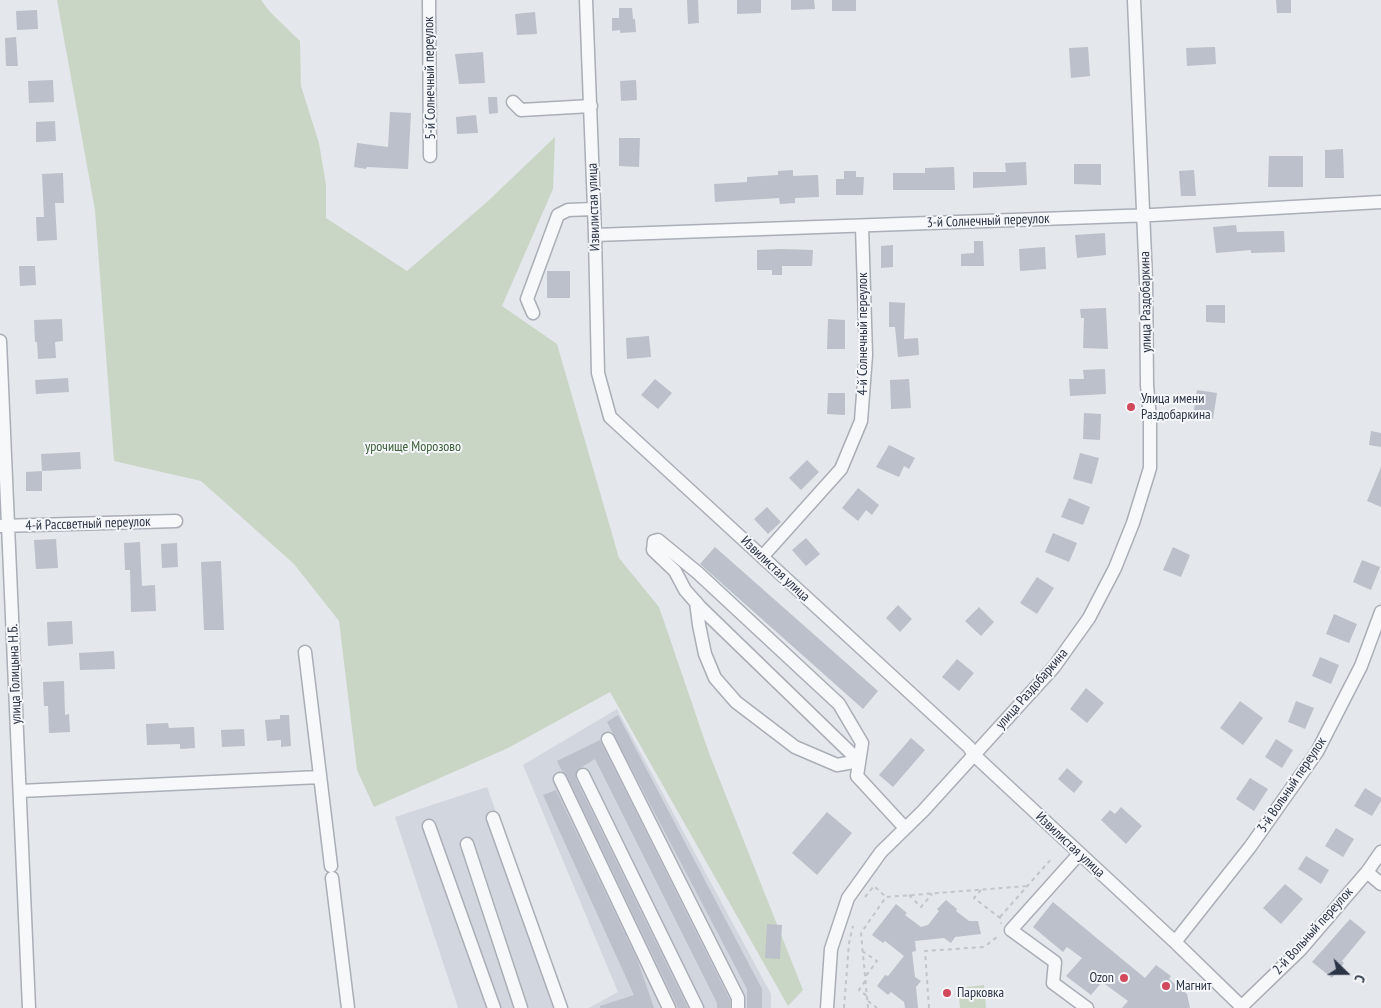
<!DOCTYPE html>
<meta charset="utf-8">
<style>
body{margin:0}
#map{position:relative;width:1381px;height:1008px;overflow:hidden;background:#e4e7ec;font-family:"PT Sans Narrow",sans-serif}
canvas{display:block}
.north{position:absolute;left:1321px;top:948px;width:50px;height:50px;-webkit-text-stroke:4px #f4f6f9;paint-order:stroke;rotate:112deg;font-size:14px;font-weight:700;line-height:20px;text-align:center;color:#2b3445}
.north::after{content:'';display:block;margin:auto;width:18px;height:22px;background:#2b3445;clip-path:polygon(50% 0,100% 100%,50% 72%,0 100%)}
</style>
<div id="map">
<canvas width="1381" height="1008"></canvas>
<div class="north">С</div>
</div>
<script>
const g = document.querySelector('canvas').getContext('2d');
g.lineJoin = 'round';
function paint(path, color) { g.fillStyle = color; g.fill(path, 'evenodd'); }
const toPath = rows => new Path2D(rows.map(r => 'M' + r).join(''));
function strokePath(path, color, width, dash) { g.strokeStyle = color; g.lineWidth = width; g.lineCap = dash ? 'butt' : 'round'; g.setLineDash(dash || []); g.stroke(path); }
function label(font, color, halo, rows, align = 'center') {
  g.font = font + ' "PT Sans Narrow",sans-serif'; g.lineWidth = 4; g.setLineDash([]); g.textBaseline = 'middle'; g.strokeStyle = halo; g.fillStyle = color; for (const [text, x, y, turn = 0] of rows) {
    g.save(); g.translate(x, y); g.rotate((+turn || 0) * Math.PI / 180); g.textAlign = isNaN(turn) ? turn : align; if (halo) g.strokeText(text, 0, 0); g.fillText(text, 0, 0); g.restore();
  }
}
const built = toPath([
 [617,709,771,994,771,1008,589,1008,618,992,523,765],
 [487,787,554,970,567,1008,458,1008,395,817]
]);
const green = toPath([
 [57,0,261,0,270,12,300,41,301,86,319,143,326,185,326,218,407,271,487,202,555,137,553,189,502,306,557,344,619,558,659,607,709,753,803,990,788,1006,610,692,508,748,374,807,357,770,339,621,294,564,201,481,114,461,95,210],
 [984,985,986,1008,960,1008,958,988]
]);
const building = toPath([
 [687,0,698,0,699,23,688,24],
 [737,0,761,0,761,13,737,14],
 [791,0,814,0,815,9,791,10],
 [832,0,856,0,856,11,832,11],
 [1276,0,1291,0,1291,13,1277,13],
 [619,8,632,8,633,19,635,19,636,32,620,33,620,30,612,31,612,18,619,18],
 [37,10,38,29,17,30,16,11],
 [535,12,537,34,517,35,515,14],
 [16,37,18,66,6,66,5,38],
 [1088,47,1090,76,1071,78,1069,48],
 [1215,47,1216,64,1187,66,1186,48],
 [483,52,485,83,459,84,455,54],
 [53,80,54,102,29,103,28,81],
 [636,80,637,100,621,101,620,81],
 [488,97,497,97,498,113,489,114],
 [390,112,411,113,408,169,367,167,366,169,354,167,357,143,388,147],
 [476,115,478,133,457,134,456,117],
 [55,121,56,141,36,142,36,122],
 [619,138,640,138,639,167,619,166],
 [1343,149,1344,178,1325,178,1325,150],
 [1269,156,1303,156,1303,187,1268,187],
 [1026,162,1027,185,973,188,973,172,1006,172,1005,163],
 [1074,164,1101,164,1101,185,1074,184],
 [954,167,955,190,893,190,893,173,925,173,925,168],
 [793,170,793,176,818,175,819,197,795,198,795,203,780,204,779,198,715,202,714,184,747,182,747,177,778,175,778,171],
 [1194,170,1196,196,1181,196,1179,171],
 [844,171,856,171,856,177,864,177,863,195,836,195,836,179,844,179],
 [63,173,64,203,55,203,57,240,37,241,36,217,44,217,42,174],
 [1236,225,1237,232,1284,231,1285,252,1251,253,1251,250,1216,253,1213,227],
 [1105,233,1106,255,1077,258,1075,235],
 [974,241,983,241,984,266,961,266,961,254,974,253],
 [893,245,893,267,881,268,881,246],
 [1045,247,1046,269,1020,271,1019,249],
 [780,249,813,250,812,266,782,266,782,275,772,275,772,270,757,270,757,250],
 [19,266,35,266,36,285,20,286],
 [547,271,570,271,570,298,547,298],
 [889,302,905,303,904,339,918,338,919,355,898,357,895,327,889,327],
 [1206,305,1225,305,1225,323,1206,322],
 [1106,308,1108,349,1083,348,1084,318,1081,318,1080,309],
 [62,319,63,341,55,342,56,358,38,359,37,342,35,342,34,320],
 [828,319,845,320,845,349,827,349],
 [649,336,651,357,627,359,626,338],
 [1105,369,1106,394,1070,396,1069,379,1084,379,1083,370],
 [68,378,69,392,36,394,35,380],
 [655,379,672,393,658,409,641,395],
 [909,379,911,408,891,409,890,380],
 [1197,390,1217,393,1213,419,1193,416],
 [828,393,845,393,845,415,827,414],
 [1084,413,1101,414,1100,440,1083,439],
 [1371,431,1381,433,1381,447,1369,445],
 [889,445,915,458,909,469,904,466,899,477,876,467],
 [80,452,81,469,42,471,41,454],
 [1080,453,1099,458,1092,484,1073,479],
 [807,460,819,472,801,490,789,478],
 [1381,467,1381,507,1367,501],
 [42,471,42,491,26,491,26,472],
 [858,488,879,505,872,515,866,510,858,521,842,508],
 [1069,498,1090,507,1083,525,1061,517],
 [767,507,781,522,768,534,754,519],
 [1053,533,1077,543,1069,562,1045,552],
 [806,538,820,554,806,566,792,550],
 [56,539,58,568,36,569,34,540],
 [140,542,142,586,155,585,156,611,131,612,130,570,125,570,124,543],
 [177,543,178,567,162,568,161,544],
 [715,547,878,691,863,709,700,564],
 [1173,547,1190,555,1181,577,1163,570],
 [1362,560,1380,567,1371,590,1353,582],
 [221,561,224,630,204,630,201,562],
 [1037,577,1054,588,1037,614,1020,603],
 [898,605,912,619,900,632,886,618],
 [979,607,994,622,981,636,965,621],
 [1334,614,1357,624,1349,643,1326,634],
 [72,621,73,644,48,646,47,622],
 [114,651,115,669,80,670,79,653],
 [1320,657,1339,665,1331,684,1312,676],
 [957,659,974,673,959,691,942,677],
 [64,681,65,715,69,714,70,732,49,733,48,706,44,706,43,682],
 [1086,688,1104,703,1087,723,1070,709],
 [1240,701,1263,718,1243,745,1220,728],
 [1296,701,1314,708,1305,729,1288,722],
 [280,715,289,715,291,746,281,747,281,740,267,741,265,720,280,719],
 [618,715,762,989,762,1008,747,1008,747,989,607,722],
 [168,723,169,728,194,727,195,748,180,749,180,744,147,745,146,724],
 [244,729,245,746,222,747,221,730],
 [911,738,925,750,893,787,879,775],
 [1276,739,1293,750,1282,768,1265,757],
 [600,740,730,1000,730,1008,717,1008,717,1003,595,759,577,770,576,779,688,1008,678,1008,567,776,562,771,557,761],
 [1067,768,1083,782,1074,793,1058,779],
 [1250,778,1268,789,1254,811,1236,799],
 [1365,788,1381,798,1381,801,1372,816,1354,806],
 [556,790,637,959,654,1008,600,1008,600,1006,634,995,543,795],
 [1121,807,1142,826,1126,844,1101,820,1110,810,1115,814],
 [827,812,852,833,817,875,792,853],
 [1336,828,1354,839,1343,857,1325,846],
 [1306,856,1329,870,1321,884,1298,869],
 [1285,884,1303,899,1281,924,1263,908],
 [946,900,957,909,956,911,969,921,978,921,981,934,955,937,951,943,944,938,915,941,916,951,912,952,915,977,921,981,916,987,918,1008,905,1008,904,1002,891,992,888,995,877,986,885,975,888,976,904,956,885,941,883,943,872,935,896,904,907,913,905,915,921,927,928,925,939,911,937,909],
 [1053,902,1145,978,1156,965,1171,976,1169,979,1187,994,1190,1008,1122,1008,1128,1001,1102,982,1091,995,1066,976,1082,958,1067,947,1063,952,1033,927],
 [1350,919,1366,932,1342,961,1344,963,1332,978,1312,962],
 [767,924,782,925,780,959,765,958]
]);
const path = toPath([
 [981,890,974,898,1000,918,1001,924],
 [909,895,921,907,932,894],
 [865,897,874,886,886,897],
 [1000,917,1053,857],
 [862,951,877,961,865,977],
 [865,981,859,990,867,996],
 [868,1001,877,1008],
 [844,1008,849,943,853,926],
 [868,1008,861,933,886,897,1028,886],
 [929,1008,925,951,984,947,997,937,998,934]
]);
const minor = toPath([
 [429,0,430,156],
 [586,0,595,235,598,373,610,417,969,747,974,755,1175,942,1243,1008],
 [513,102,521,110,591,106],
 [595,235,1152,215,1381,202],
 [533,313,527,299,558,215,568,210,593,209],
 [0,341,29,1008],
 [0,526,176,521],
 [762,557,841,469,861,421,866,355,862,226],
 [696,602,699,625,705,654,715,678,736,702,795,747,837,765,859,761],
 [305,652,331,866],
 [608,739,738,998,738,1008],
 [859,761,700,607,685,590,675,571,653,550,654,541,658,540,698,573,839,704,862,743,857,776,905,828],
 [583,775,697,1008],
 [560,779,669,1008],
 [20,791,320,777],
 [493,818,561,1008],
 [429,826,494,1008],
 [467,844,521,1008],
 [1079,854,1011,930,1055,962,1053,983,1087,1008],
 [1367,872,1381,884],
 [332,878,348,1008],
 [1175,942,1250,847,1317,752,1361,666,1381,612],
 [827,1008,831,949,848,898,881,852,923,811,1054,667,1089,618,1115,568,1133,523,1150,468,1150,420,1147,385,1146,280,1134,0],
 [1240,1008,1300,950,1367,872,1381,852]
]);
const markers = [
 [1131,407,5,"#d1495b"],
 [1124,978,5,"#d1495b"],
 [1166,986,5,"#d1495b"],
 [947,993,5,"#d1495b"]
];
const streetNames = [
 ["5-й Солнечный переулок",430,78,-91],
 ["Извилистая улица",594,207,-92],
 ["3-й Солнечный переулок",988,221,-2],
 ["улица Раздобаркина",1146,302,-91],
 ["4-й Солнечный переулок",863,334,-90],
 ["4-й Рассветный переулок",88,524,-2],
 ["Извилистая улица",775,569,43],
 ["улица Голицына Н.Б.",15,674,-92],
 ["улица Раздобаркина",1032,689,-49],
 ["3-й Вольный переулок",1292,785,-56],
 ["Извилистая улица",1070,845,43],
 ["2-й Вольный переулок",1313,931,-48]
];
const poiNames = [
 ["Улица имени",1141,399],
 ["Раздобаркина",1141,415],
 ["Ozon",1114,978,"right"],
 ["Магнит",1176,986],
 ["Парковка",957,993]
];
const parkNames = [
 ["урочище Морозово",413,447]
];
paint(built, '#d2d6de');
paint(green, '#c9d6c5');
paint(building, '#bbc0ca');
strokePath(minor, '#a9aeb7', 15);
strokePath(path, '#c2c5cb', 2, [4, 4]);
strokePath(minor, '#f7f8fa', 12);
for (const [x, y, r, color] of markers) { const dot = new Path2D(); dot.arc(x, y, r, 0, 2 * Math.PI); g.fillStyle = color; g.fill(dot); strokePath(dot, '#f4f6f9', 2); }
label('14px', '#2b3445', '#f4f6f9', streetNames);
label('14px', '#2b3445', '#f4f6f9', poiNames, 'left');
label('14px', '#3f6138', '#f4f6f9', parkNames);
</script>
